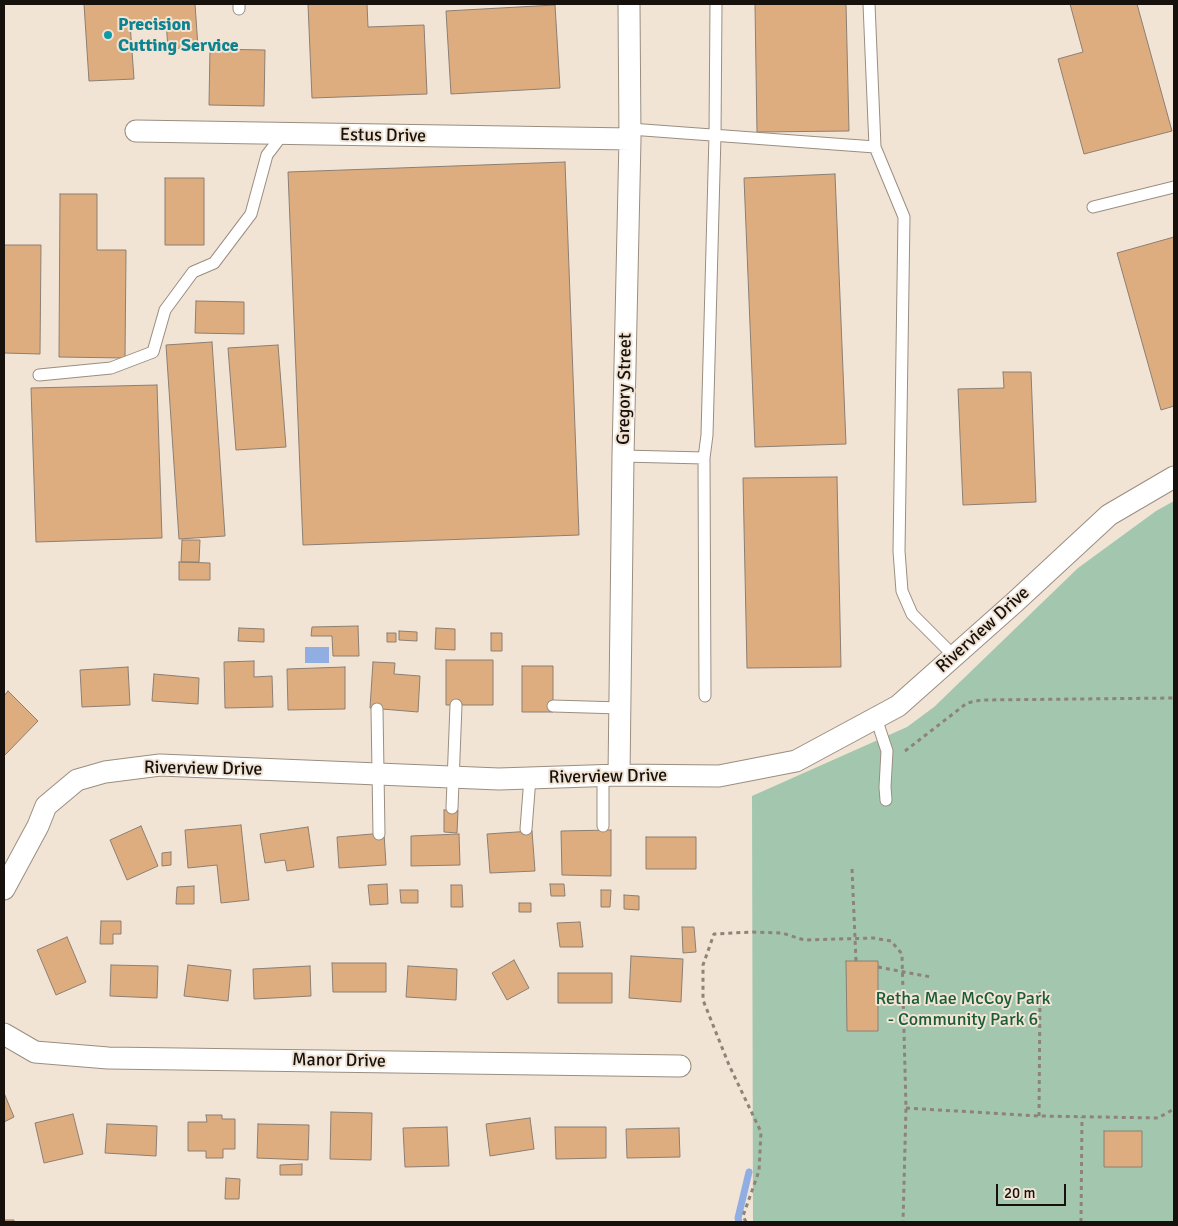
<!DOCTYPE html>
<style>
body{margin:0}
#map{position:relative;width:1178px;height:1226px;overflow:hidden;background:#f1e4d5;font-family:Signika,sans-serif}
canvas{display:block}
.frame{position:absolute;inset:0;border:5px solid #16110c;pointer-events:none}
.scale{position:absolute;left:996px;top:1184px;width:70px;height:22px;box-sizing:border-box;border:2px solid #16110c;border-top:0;padding-left:6px;font-size:15px;line-height:18px;white-space:nowrap;color:#16110c;-webkit-text-stroke:4px #f1e4d5;paint-order:stroke}
</style>
<div id="map">
<canvas width="1178" height="1226"></canvas>
<div class="frame"></div>
<div class="scale">20 m</div>
</div>
<script>
const g = document.querySelector('canvas').getContext('2d');
g.lineJoin = 'round';
function paint(path, color) { g.fillStyle = color; g.fill(path, 'evenodd'); }
const toPath = rows => new Path2D(rows.map(r => 'M' + r).join(''));
function strokePath(path, color, width, dash) { g.strokeStyle = color; g.lineWidth = width; g.lineCap = dash ? 'butt' : 'round'; g.setLineDash(dash || []); g.stroke(path); }
function label(font, color, halo, rows, align = 'center') {
  g.font = font + ' Signika,sans-serif'; g.lineWidth = 4; g.setLineDash([]); g.textBaseline = 'middle'; g.strokeStyle = halo; g.fillStyle = color; for (const [text, x, y, turn = 0] of rows) {
    g.save(); g.translate(x, y); g.rotate((+turn || 0) * Math.PI / 180); g.textAlign = isNaN(turn) ? turn : align; if (halo) g.strokeText(text, 0, 0); g.fillText(text, 0, 0); g.restore();
  }
}
const green = toPath([
 [1174,501,1174,1222,753,1222,752,796,907,727,934,707,1078,568,1156,511]
]);
const water = toPath([
 [305,647,329,647,329,663,305,663]
]);
const stream = toPath([
 [739,1222,738,1218,749,1172]
]);
const building = toPath([
 [84,4,195,4,198,47,168,49,166,21,130,23,134,79,89,81,84,4],
 [308,4,367,4,368,27,424,25,427,94,312,98,308,4],
 [755,4,846,4,849,131,757,132,755,4],
 [1070,4,1137,4,1172,131,1084,154,1058,59,1083,52,1070,4],
 [555,5,560,88,451,94,446,11,555,5],
 [210,49,265,50,264,106,209,105,210,49],
 [565,162,579,535,303,545,288,172,565,162],
 [835,174,846,444,755,447,744,178,835,174],
 [165,178,204,178,204,245,165,245,165,178],
 [60,194,97,194,97,250,126,250,125,358,59,357,60,194],
 [1174,237,1174,406,1161,410,1117,253,1174,237],
 [4,245,41,245,40,354,4,353,4,245],
 [196,301,244,302,244,334,195,333,196,301],
 [212,342,225,536,179,539,166,345,212,342],
 [278,345,286,447,236,450,228,348,278,345],
 [1003,372,1031,372,1036,502,963,505,958,389,1004,388,1003,372],
 [157,385,162,538,36,542,31,388,157,385],
 [837,477,841,667,747,668,743,478,837,477],
 [182,540,200,540,199,562,181,562,182,540],
 [179,562,210,563,210,580,179,580,179,562],
 [358,626,359,656,333,656,332,636,311,636,312,627,358,626],
 [239,628,264,629,264,642,238,641,239,628],
 [436,628,455,629,455,650,435,649,436,628],
 [399,631,417,632,417,641,399,640,399,631],
 [387,633,396,633,396,642,387,642,387,633],
 [491,633,502,633,502,651,491,651,491,633],
 [446,660,493,660,493,705,446,705,446,660],
 [254,661,254,677,272,676,273,707,225,708,224,662,254,661],
 [373,662,395,663,394,674,420,676,418,712,370,708,373,662],
 [522,666,553,666,553,712,522,712,522,666],
 [128,667,130,705,82,707,80,670,128,667],
 [345,667,345,709,288,710,287,669,345,667],
 [154,674,199,678,198,704,152,701,154,674],
 [8,691,38,721,4,756,4,696,8,691],
 [444,810,458,810,457,833,444,832,444,810],
 [241,825,249,900,221,903,217,865,188,868,185,830,241,825],
 [141,826,158,866,127,880,110,840,141,826],
 [308,827,314,867,287,871,285,860,265,863,260,834,308,827],
 [611,830,611,876,562,875,561,831,611,830],
 [532,831,535,871,490,873,487,834,532,831],
 [384,833,386,865,339,868,337,837,384,833],
 [459,834,460,865,411,866,411,836,459,834],
 [646,837,696,837,696,869,646,869,646,837],
 [171,852,171,865,162,866,162,853,171,852],
 [387,884,388,904,370,905,368,885,387,884],
 [550,884,564,884,565,896,551,896,550,884],
 [451,885,462,885,463,907,451,907,451,885],
 [194,886,194,904,176,904,177,887,194,886],
 [400,890,418,890,418,903,401,903,400,890],
 [601,890,611,890,610,907,601,907,601,890],
 [624,895,639,896,639,910,624,909,624,895],
 [519,903,531,903,531,912,519,912,519,903],
 [101,921,121,921,121,934,113,934,113,944,100,944,101,921],
 [580,922,583,947,560,947,557,923,580,922],
 [682,927,694,927,696,952,683,953,682,927],
 [67,937,86,982,56,995,37,950,67,937],
 [631,956,683,959,681,1002,629,998,631,956],
 [514,960,529,988,507,1000,492,973,514,960],
 [846,961,878,961,878,1031,847,1031,846,961],
 [332,963,386,963,386,992,333,992,332,963],
 [111,965,158,966,157,998,110,996,111,965],
 [188,965,231,970,228,1001,184,996,188,965],
 [310,966,311,996,254,999,253,969,310,966],
 [408,966,457,969,456,1000,406,997,408,966],
 [558,973,612,973,612,1003,558,1003,558,973],
 [4,1093,14,1117,4,1122,4,1093],
 [331,1112,372,1113,371,1160,330,1159,331,1112],
 [73,1114,83,1154,44,1163,35,1123,73,1114],
 [206,1115,222,1115,222,1119,235,1119,235,1149,223,1149,223,1158,206,1158,206,1151,188,1151,188,1122,207,1122,206,1115],
 [530,1118,534,1149,490,1156,486,1124,530,1118],
 [107,1124,157,1126,156,1156,105,1153,107,1124],
 [258,1124,309,1125,308,1160,257,1158,258,1124],
 [447,1127,449,1166,405,1167,403,1128,447,1127],
 [555,1127,606,1127,606,1158,556,1159,555,1127],
 [679,1128,680,1157,627,1158,626,1129,679,1128],
 [1104,1131,1142,1131,1142,1167,1104,1167,1104,1131],
 [302,1164,302,1175,280,1175,280,1165,302,1164],
 [226,1178,240,1179,239,1199,225,1199,226,1178],
 [4,1220,14,1220,14,1222,4,1222,4,1220]
]);
const path = toPath([
 [905,751,967,703,981,700,1174,698],
 [852,869,856,961],
 [878,967,931,977],
 [906,1108,1039,1116,1158,1118,1174,1109],
 [1039,1116,1040,990],
 [746,1222,743,1216,759,1171,761,1132,729,1065,703,1000,703,965,714,934,752,932,782,933,804,940,873,938,891,941,902,954,906,1108,903,1222],
 [1081,1222,1082,1117]
]);
const service = toPath([
 [239,4,239,9],
 [630,129,875,147,869,4],
 [875,147,904,217,899,551,902,591,912,614,954,656],
 [1093,207,1174,187],
 [39,375,111,368,153,352,165,310,193,272,214,263,251,214,267,155,283,134],
 [623,456,704,458,707,435,715,135,716,4],
 [704,458,705,696],
 [553,706,620,708],
 [377,709,379,834],
 [876,718,887,751,885,787,886,800],
 [452,808,456,705],
 [603,826,603,776],
 [526,829,530,778]
]);
const minor = toPath([
 [136,131,630,139],
 [619,775,623,456,630,139,629,4],
 [4,889,38,826,46,806,77,780,105,772,160,765,499,779,619,775,719,776,796,761,898,706,1015,602,1109,515,1174,477],
 [4,1034,35,1052,108,1058,680,1066]
]);
const markers = [
 [108,35,5,"#0f9aa8"]
];
const cultureNames = [
 ["Precision",118,25],
 ["Cutting Service",118,46]
];
const streetNames = [
 ["Estus Drive",383,136,1],
 ["Gregory Street",625,389,-89],
 ["Riverview Drive",983,630,-42],
 ["Riverview Drive",203,769,1],
 ["Riverview Drive",608,777,-1],
 ["Manor Drive",339,1061,1]
];
const parkNames = [
 ["Retha Mae McCoy Park",963,999],
 ["- Community Park 6",963,1020]
];
paint(green, '#a3c7ae');
paint(water, '#91aee3');
strokePath(stream, '#91aee3', 7);
paint(building, '#dead7f');
strokePath(building, '#8c7e72', 1);
strokePath(service, '#9a8e80', 13);
strokePath(minor, '#9a8e80', 23);
strokePath(path, '#8d8379', 3, [4, 4]);
strokePath(service, '#fff', 11);
strokePath(minor, '#fff', 21);
for (const [x, y, r, color] of markers) { const dot = new Path2D(); dot.arc(x, y, r, 0, 2 * Math.PI); g.fillStyle = color; g.fill(dot); strokePath(dot, '#f1e4d5', 2); }
label('bold 18px', '#0d838f', '#f1e4d5', cultureNames, 'left');
label('18px', '#16110c', '#f1e4d5', streetNames);
label('18px', '#195c37', '#f1e4d5', parkNames);
</script>
